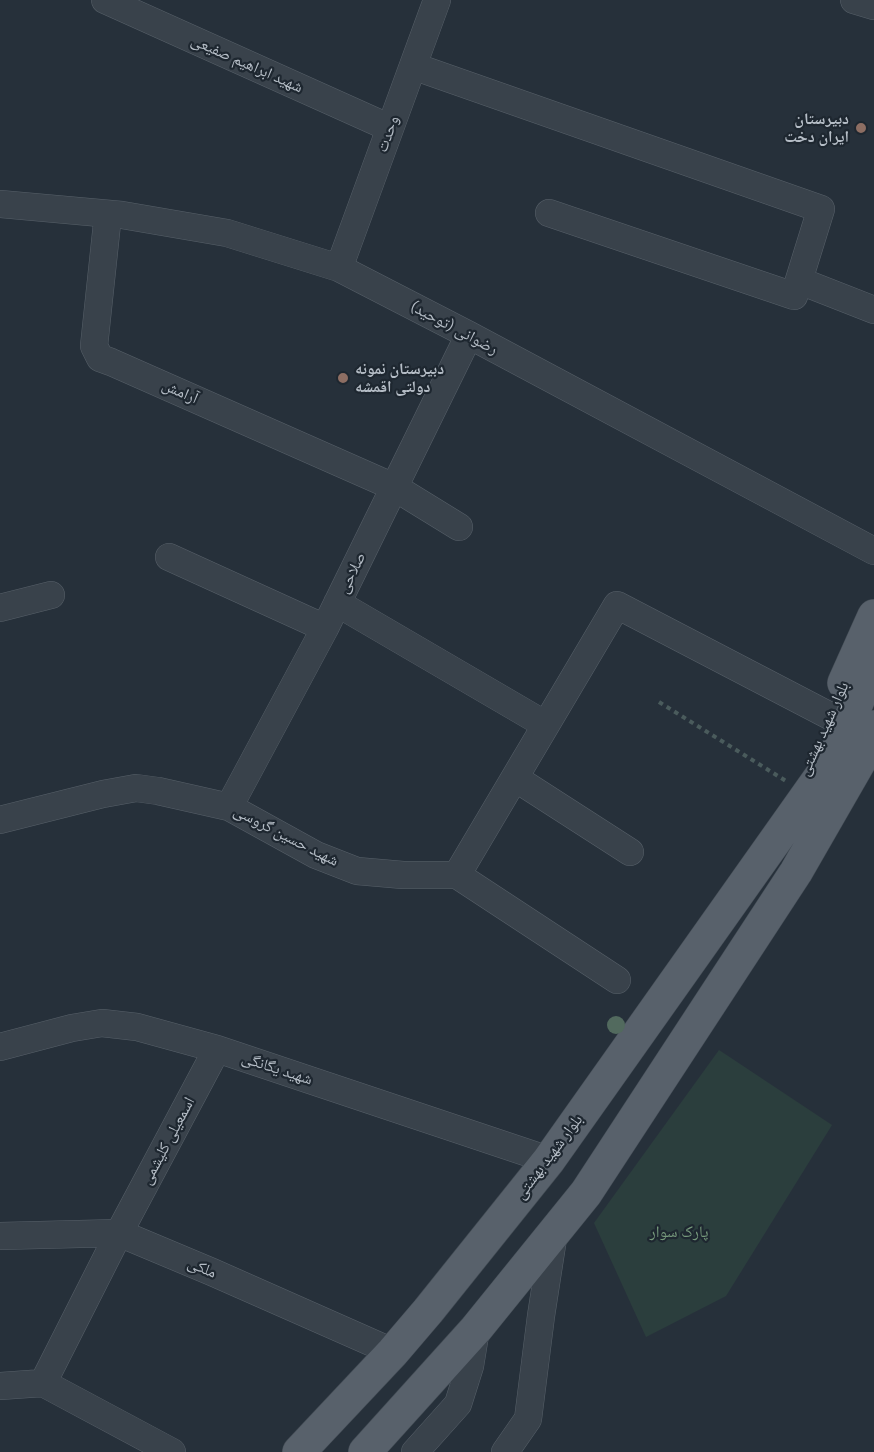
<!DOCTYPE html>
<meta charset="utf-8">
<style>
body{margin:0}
canvas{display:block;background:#26303a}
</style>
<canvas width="874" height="1452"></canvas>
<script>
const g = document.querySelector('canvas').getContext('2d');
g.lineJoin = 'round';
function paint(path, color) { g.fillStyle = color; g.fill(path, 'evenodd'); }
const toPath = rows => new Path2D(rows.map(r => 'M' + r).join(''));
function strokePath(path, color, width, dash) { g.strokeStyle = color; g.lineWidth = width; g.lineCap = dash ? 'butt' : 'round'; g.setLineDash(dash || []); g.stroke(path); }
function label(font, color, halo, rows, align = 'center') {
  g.font = font + ' "IBM Plex Sans","Noto Naskh Arabic",sans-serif'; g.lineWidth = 4.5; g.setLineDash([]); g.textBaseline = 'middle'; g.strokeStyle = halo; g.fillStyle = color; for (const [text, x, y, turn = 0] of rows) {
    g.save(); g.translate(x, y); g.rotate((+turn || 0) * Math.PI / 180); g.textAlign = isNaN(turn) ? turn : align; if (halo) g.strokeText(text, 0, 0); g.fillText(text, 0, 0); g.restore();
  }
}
const green = toPath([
 [719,1050,832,1125,726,1296,646,1337,594,1223]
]);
const path = toPath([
 [659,702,786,781]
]);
const minor = toPath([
 [105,0,390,128],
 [854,0,874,6],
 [413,66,821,209,794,296,549,213],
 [0,204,122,215,227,233,339,268,469,335,874,551],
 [108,214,94,346,100,358,111,362,394,487,459,527],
 [339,268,437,0],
 [800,281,874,310],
 [169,557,325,628],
 [337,603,546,725],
 [0,608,51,595],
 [515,778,630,852],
 [229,807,325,628,469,335],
 [0,820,103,794,136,788,158,791,229,807,316,855,357,871,403,875,457,875,617,980],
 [457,875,617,605,830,716],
 [0,1047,72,1028,102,1023,137,1027,217,1049,549,1160],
 [0,1236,119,1233,212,1272,393,1352],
 [43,1383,119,1233,217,1049],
 [0,1386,43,1383,172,1452],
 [415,1452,458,1404,470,1366,476,1329],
 [505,1452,528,1419,541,1316,554,1232]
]);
const major = toPath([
 [844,683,874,616],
 [299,1452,393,1352,428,1311,549,1160,823,773,838,748,874,662],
 [365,1452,476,1329,586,1193,796,872,861,759,874,727]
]);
const trees = [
 [616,1025]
];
const markers = [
 [861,128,6,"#8d6e63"],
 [343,378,6,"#8d6e63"]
];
const streetNames = [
 ["شهید ابراهیم صفیعی",247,64,24],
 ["وحدت",388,134,-70],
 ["رضوانی (توحید)",454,328,28],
 ["آرامش",180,392,24],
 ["صلاحی",352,573,-64],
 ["بلوار شهید بهشتی",824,729,-66],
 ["شهید حسین گروسی",286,836,27],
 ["شهید یگانگی",277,1069,18],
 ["اسمعیلی کلیشمی",168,1141,-62],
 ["بلوار شهید بهشتی",549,1157,-53],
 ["ملکی",202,1268,23]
];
const poiNames = [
 ["دبیرستان",849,119],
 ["ایران دخت",849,137],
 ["دبیرستان نمونه",355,369,"left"],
 ["دولتی اقمشه",355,387,"left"]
];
const parkNames = [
 ["پارک سوار",679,1232]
];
paint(green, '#2b3e3d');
strokePath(minor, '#576069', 28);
strokePath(major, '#424b54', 34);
strokePath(path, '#4a5b5c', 4, [4.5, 4.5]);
strokePath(minor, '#39424b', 27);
strokePath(major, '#58616b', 33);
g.fillStyle = '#526a5e';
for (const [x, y] of trees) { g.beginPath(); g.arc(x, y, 9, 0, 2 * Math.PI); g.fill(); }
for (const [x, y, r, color] of markers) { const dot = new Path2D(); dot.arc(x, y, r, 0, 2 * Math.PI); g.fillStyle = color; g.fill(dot); strokePath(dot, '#1e2730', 2); }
label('16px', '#b5bdc6', '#1e2730', streetNames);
label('bold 16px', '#b5bdc6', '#1e2730', poiNames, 'right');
label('16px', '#76997c', '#1e2730', parkNames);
</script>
